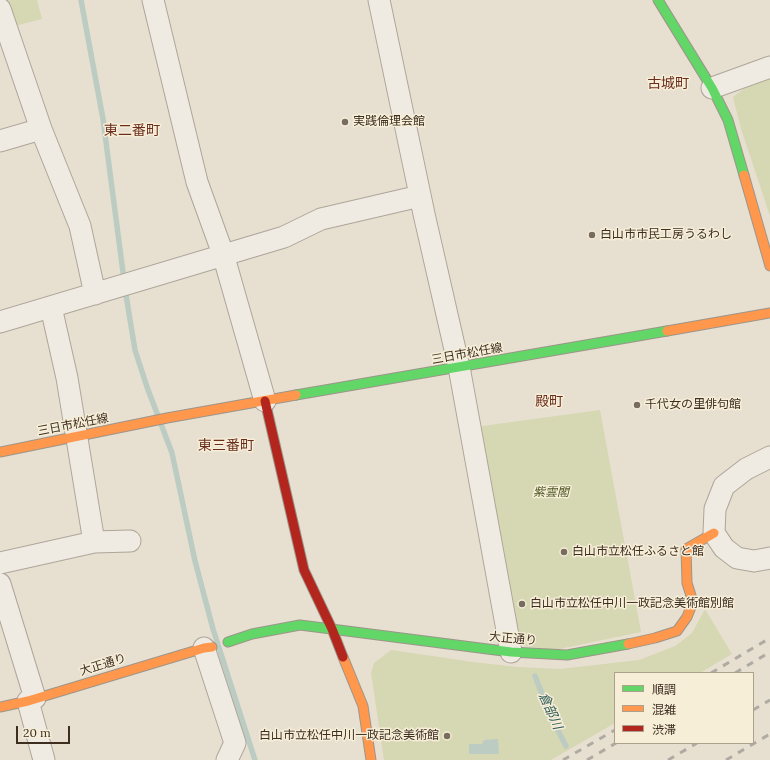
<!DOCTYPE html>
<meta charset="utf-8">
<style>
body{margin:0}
#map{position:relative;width:770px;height:760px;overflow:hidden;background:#e7e0d1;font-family:Lora,"Noto Sans JP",serif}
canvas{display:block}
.legend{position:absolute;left:614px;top:672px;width:140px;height:72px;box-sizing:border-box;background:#f7eed8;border:1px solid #ada18e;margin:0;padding:5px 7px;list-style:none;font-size:12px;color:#3d2e20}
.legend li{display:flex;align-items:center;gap:8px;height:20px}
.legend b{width:20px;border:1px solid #ada18e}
.scale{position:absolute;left:16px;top:726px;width:54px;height:18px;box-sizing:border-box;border:2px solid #3d2e20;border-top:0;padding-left:5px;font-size:12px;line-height:14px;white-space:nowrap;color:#3d2e20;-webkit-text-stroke:3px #f7eed8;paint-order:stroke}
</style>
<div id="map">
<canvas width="770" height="760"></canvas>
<ul class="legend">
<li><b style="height:5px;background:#63d668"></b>順調</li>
<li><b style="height:5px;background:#ff974d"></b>混雑</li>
<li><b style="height:5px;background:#b3261e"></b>渋滞</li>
</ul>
<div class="scale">20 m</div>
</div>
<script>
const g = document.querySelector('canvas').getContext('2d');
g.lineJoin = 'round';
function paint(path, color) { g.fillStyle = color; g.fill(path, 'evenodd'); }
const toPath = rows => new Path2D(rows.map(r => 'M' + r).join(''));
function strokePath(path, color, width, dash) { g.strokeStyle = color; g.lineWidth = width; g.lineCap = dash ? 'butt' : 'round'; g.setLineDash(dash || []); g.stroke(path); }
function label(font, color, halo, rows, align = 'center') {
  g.font = font + ' Lora,"Noto Sans JP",serif'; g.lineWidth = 3; g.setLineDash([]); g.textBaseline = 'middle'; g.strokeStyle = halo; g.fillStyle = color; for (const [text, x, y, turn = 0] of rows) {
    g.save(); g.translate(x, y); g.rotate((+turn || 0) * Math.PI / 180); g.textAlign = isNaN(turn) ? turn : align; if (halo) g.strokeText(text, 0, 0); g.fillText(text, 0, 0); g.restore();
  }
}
const green = toPath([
 [0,0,37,0,42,19,7,28],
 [770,75,770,216,741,129,733,97,760,76],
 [600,410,641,632,555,650,516,645,475,427],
 [705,609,732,654,700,673,615,673,615,723,551,760,384,760,371,673,374,663,391,650,473,662,518,667,560,669,639,660,675,646,692,633]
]);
const water = toPath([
 [498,739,499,754,469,754,469,744,482,744,484,740]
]);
const stream = toPath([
 [81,0,103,119,124,280],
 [125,289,135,350,147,387,158,416],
 [161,424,172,453,195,561,213,629,255,760],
 [535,676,552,719,566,746]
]);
const street = toPath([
 [153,0,197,182,223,254,265,401],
 [379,0,424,214,459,367,511,652],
 [0,9,41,129,80,226,95,294],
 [712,88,770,67],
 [0,141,41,129],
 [51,307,67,378,94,542],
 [0,322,284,237,321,219,420,196],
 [770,457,746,469,724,486,715,509,714,533,724,548,737,558,754,561,770,558],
 [0,563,94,542,130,541],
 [0,584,35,698],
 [204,648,235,743,227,760],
 [28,701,44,760]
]);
const fast = toPath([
 [658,0,712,88,728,120,744,175],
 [296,395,667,331],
 [228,642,252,634,300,625,511,652,567,655,628,644]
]);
const slow = toPath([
 [744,175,770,266],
 [667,331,770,313],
 [0,452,167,418,296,395],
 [628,644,655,638,677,631,687,617,693,602,687,583,686,549,714,533],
 [343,657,363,706,371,760],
 [0,707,28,701,204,648,212,647]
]);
const jam = toPath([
 [265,401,304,570,332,629,343,657]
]);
const rail = toPath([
 [711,673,770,638],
 [735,673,770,652],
 [753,710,770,700],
 [563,760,615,730],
 [587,760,616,743],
 [668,760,697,743],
 [726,760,770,734]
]);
const markers = [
 [345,122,4,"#786c5e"],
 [592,235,4,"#786c5e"],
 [637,405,4,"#786c5e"],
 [564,552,4,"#786c5e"],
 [522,604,4,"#786c5e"],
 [447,736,4,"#786c5e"]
];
const poiNames = [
 ["実践倫理会館",353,122],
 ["白山市市民工房うるわし",600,235],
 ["千代女の里俳句館",645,405],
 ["白山市立松任ふるさと館",572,552],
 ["白山市立松任中川一政記念美術館別館",530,604],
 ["白山市立松任中川一政記念美術館",439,736,"right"]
];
const streetNames = [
 ["三日市松任線",467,354,-10],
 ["三日市松任線",73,425,-11],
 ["大正通り",513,639,5],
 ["大正通り",103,665,-17]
];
const parkNames = [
 ["紫雲閣",551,493]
];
const waterNames = [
 ["倉部川",550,711,66]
];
const quarterNames = [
 ["古城町",668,84],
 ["東二番町",132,131],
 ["殿町",549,402],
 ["東三番町",226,446]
];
paint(green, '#d6d7b3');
paint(water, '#bcccc2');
strokePath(stream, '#bcccc2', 5.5);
strokePath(street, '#ada599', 23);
strokePath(fast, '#9c958a', 11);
strokePath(slow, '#9c958a', 11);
strokePath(jam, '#9c958a', 11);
strokePath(street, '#efebe3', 21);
strokePath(fast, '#63d668', 9);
strokePath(slow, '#ff974d', 9);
strokePath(jam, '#b3261e', 9);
strokePath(rail, '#afaaa2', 3, [7, 7]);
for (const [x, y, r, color] of markers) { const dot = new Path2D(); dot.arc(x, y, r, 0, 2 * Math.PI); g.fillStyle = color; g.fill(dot); strokePath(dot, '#f7eed8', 1.5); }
label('12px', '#3d2e20', '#f7eed8', poiNames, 'left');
label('12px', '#3d2e20', '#f7eed8', streetNames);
label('italic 12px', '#4d5a26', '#f7eed8', parkNames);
label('italic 13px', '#2f5d5a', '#f7eed8', waterNames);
label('14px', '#6b2e1e', '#f7eed8', quarterNames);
</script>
